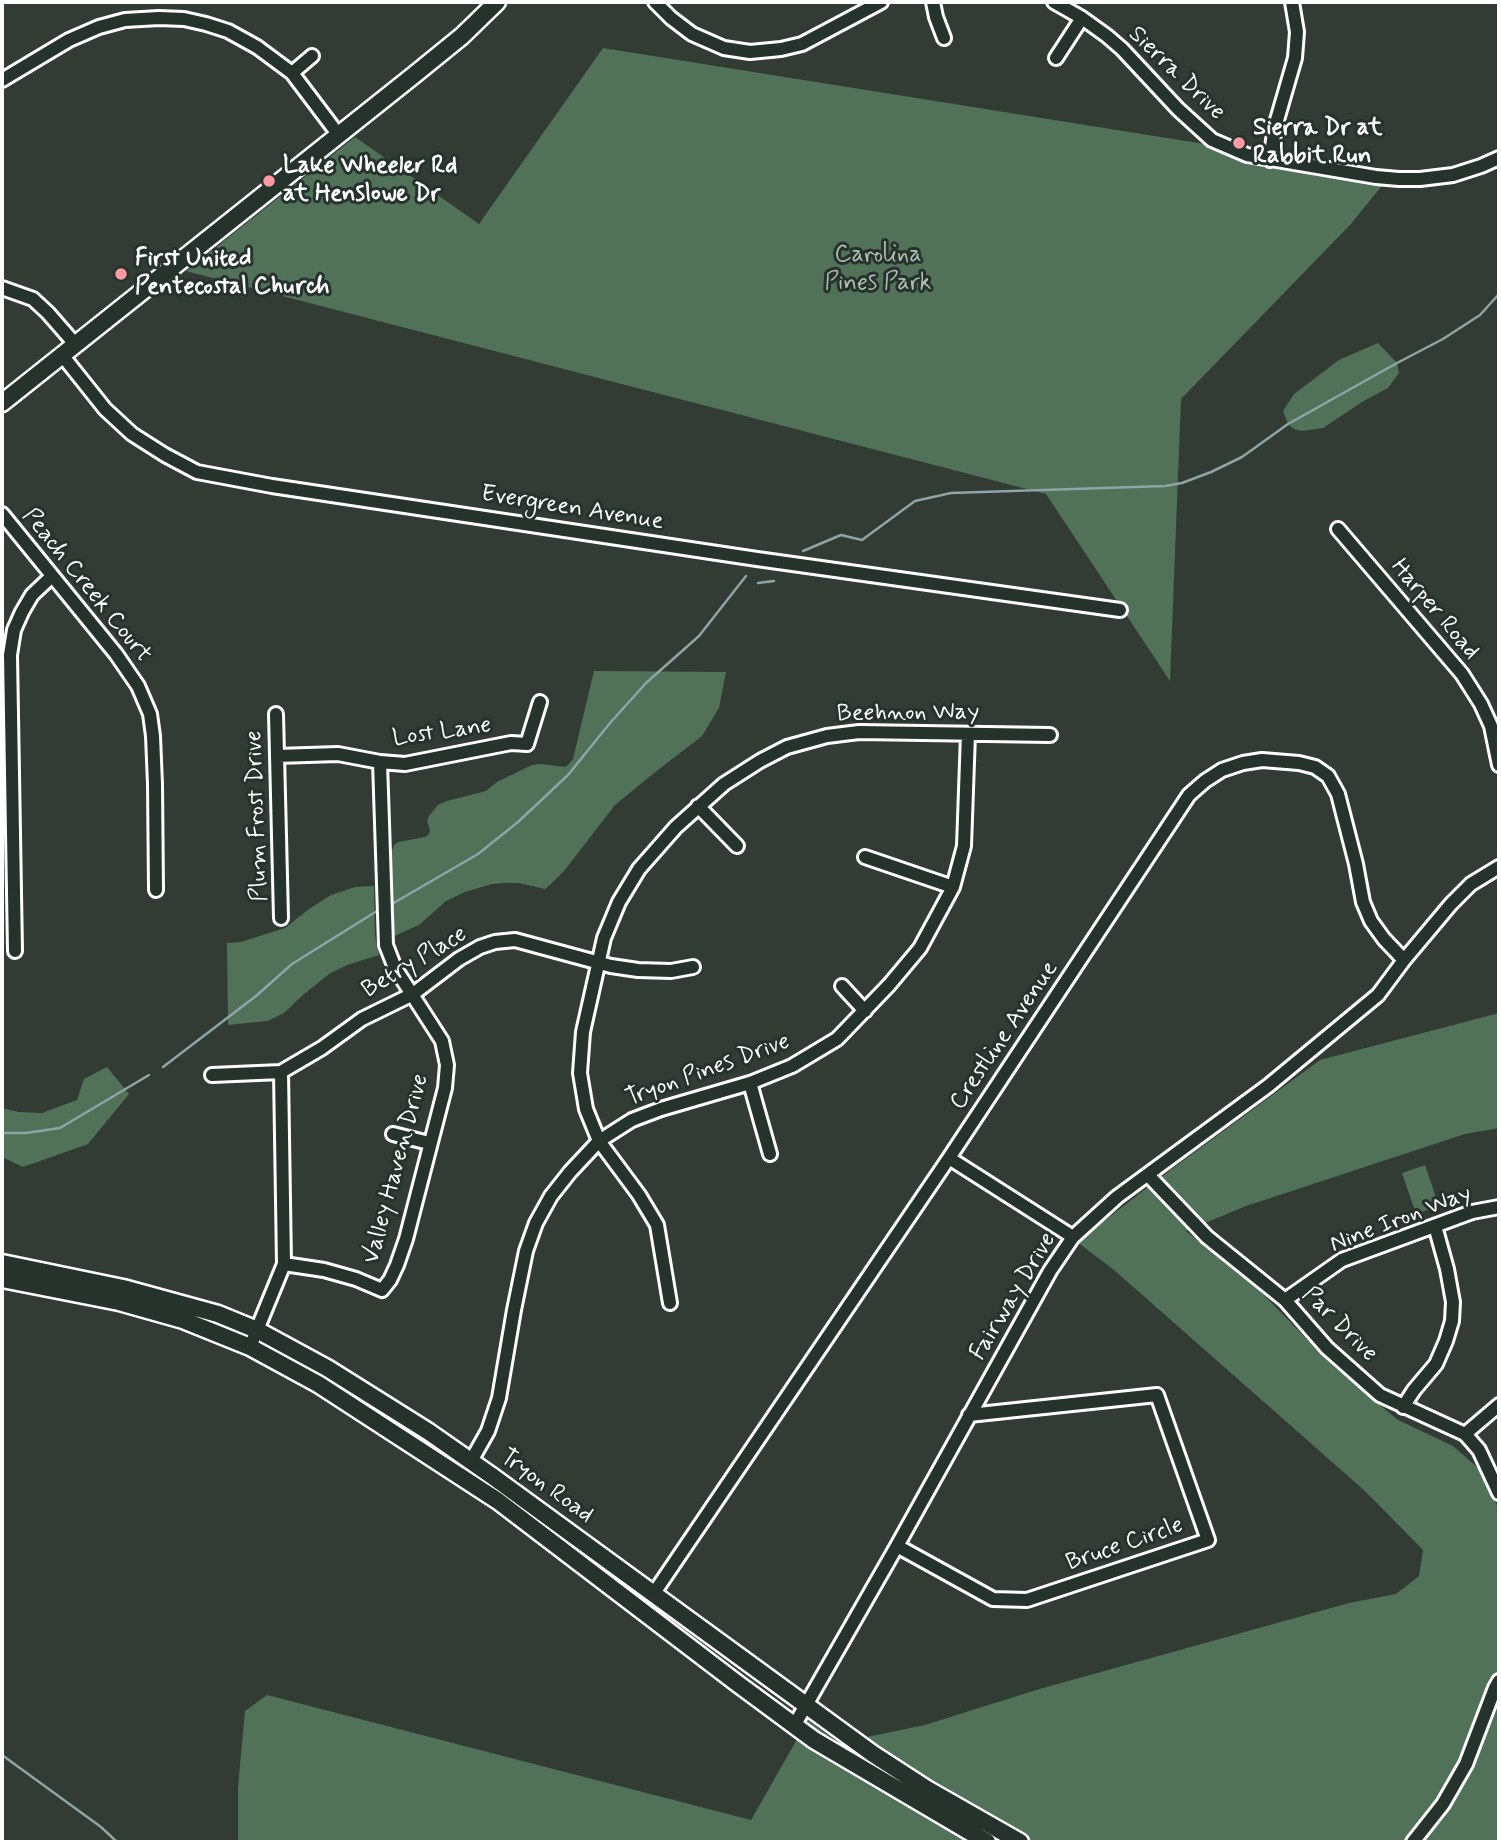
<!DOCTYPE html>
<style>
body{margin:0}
#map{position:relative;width:1501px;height:1844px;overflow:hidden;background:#333b35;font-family:Mynerve,sans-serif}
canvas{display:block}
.frame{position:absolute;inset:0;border:4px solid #fff;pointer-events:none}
</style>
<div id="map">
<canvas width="1501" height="1844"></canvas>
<div class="frame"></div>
</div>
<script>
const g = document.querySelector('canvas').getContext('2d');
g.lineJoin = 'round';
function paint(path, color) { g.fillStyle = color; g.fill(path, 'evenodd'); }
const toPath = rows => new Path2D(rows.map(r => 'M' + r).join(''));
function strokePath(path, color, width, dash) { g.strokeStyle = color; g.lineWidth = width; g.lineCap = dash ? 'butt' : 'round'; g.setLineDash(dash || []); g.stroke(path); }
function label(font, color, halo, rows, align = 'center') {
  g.font = font + ' Mynerve,sans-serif'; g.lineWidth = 6; g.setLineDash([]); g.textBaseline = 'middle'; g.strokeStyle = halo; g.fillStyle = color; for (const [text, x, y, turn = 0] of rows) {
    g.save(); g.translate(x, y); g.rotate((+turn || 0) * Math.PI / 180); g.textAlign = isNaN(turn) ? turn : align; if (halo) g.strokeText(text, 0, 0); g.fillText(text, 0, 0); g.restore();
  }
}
const green = toPath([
 [603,48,1211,145,1237,159,1269,167,1385,182,1350,225,1181,399,1170,681,1046,494,186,271,355,137,479,224],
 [1378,343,1397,363,1399,373,1388,388,1362,402,1323,428,1302,431,1294,429,1288,424,1283,411,1294,394,1339,360],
 [594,671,726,672,719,708,702,736,649,777,615,805,564,871,551,884,545,889,519,883,505,883,492,884,465,892,446,901,419,925,392,937,391,854,394,845,398,842,425,837,429,834,430,830,427,821,429,816,438,805,447,801,486,791,497,782,532,765,541,764,565,767,568,765,573,759],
 [374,886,375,936,379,955,347,965,329,974,304,994,284,1013,268,1021,228,1025,227,943,241,942,285,928,309,909,331,895,355,887],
 [1499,1013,1499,1128,1465,1134,1246,1206,1186,1231,1260,1291,1333,1366,1398,1420,1453,1446,1477,1467,1496,1503,1499,1513,1499,1842,238,1842,238,1787,245,1711,267,1695,751,1820,808,1720,838,1743,925,1725,1036,1690,1349,1603,1396,1594,1419,1576,1423,1550,1365,1491,1114,1270,1077,1242,1161,1177,1320,1060],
 [107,1067,129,1094,88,1144,23,1167,2,1157,2,1108,18,1112,42,1113,77,1100,84,1079],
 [1425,1165,1439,1206,1416,1214,1402,1173]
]);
const stream = toPath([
 [803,551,841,535,862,540,915,501,951,493,1165,486,1182,483,1211,472,1242,457,1288,424,1397,363,1443,339,1480,315,1499,294],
 [758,583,774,581],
 [392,904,478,854,518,822,568,775,610,723,646,683,699,636,746,576],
 [163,1067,256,996,292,964,377,911],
 [2,1133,26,1133,60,1128,149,1075],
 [2,1755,101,1827,117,1842]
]);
const minor = toPath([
 [655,2,671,18,692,34,724,48,750,52,781,49,802,44,881,2],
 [933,2,936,17,944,38],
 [1054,2,1082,18,1107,36,1122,49,1178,109,1212,140,1247,155,1376,177,1399,179,1420,179,1453,175,1481,166,1499,158],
 [1056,58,1082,18],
 [292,73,312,56],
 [2,80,69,40,99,27,125,20,159,18,184,19,206,24,228,31,257,47,292,73,338,134],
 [1270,160,1275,127,1295,58,1297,32,1292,2],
 [2,288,33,299,48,313,75,344],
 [62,355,105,409,132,434,165,455,197,472,272,486,757,559,1120,610],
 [2,514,116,654,138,686,150,714,153,736,155,784,156,890],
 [1338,529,1462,674,1481,704,1491,726,1499,765],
 [276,714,281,918],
 [277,756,338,754,380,762,405,764,511,743,527,744,540,702],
 [698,806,737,846],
 [865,857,953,887],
 [15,951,10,655,14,630,22,612,32,595,52,576],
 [842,986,865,1011],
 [212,1075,281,1072,322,1048,362,1019,413,994,459,959,480,947,495,942,515,940,611,966,638,970,671,971,693,967],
 [750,1083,770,1154],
 [393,1134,429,1143],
 [949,1158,1073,1237],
 [1148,1175,1207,1237,1285,1300,1327,1348,1380,1395,1465,1434,1479,1450,1499,1493],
 [284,1264,324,1270,356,1279,382,1290,390,1280,397,1265,406,1239,445,1088,447,1065,442,1041,395,968,386,945,380,762],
 [1285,1300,1342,1260,1472,1212,1499,1207],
 [670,1303,657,1225,639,1195,599,1141,586,1109,580,1073,583,1032,604,938,619,902,639,869,676,827,724,784,760,761,787,747,827,736,859,732,1050,735],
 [250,1347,284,1264,281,1072],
 [1403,1407,1414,1390,1436,1364,1446,1341,1452,1321,1453,1302,1447,1269,1435,1226],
 [1465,1434,1499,1405],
 [471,1461,488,1431,499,1398,514,1310,526,1251,536,1223,551,1196,570,1172,599,1141,632,1120,661,1109,750,1083,792,1066,837,1039,889,985,920,948,953,887,964,846,968,734],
 [897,1546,993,1599,1027,1600,1208,1540,1157,1395,969,1415],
 [654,1593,949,1158,1189,795,1205,781,1222,770,1243,763,1262,760,1299,763,1315,767,1328,776,1338,794,1356,864,1363,902,1371,921,1384,939,1404,960],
 [794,1726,897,1546,1050,1271,1073,1237,1117,1197,1268,1086,1378,995,1404,960,1451,904,1471,884,1499,867],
 [1413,1842,1443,1804,1466,1764,1495,1688,1499,1681]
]);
const major = toPath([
 [2,403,414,75,462,36,497,2],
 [2,1263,123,1288,218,1314,257,1330,327,1368,429,1432,492,1476,873,1754,927,1789,1020,1842],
 [2,1279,119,1302,183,1320,250,1347,318,1384,498,1501,738,1684,814,1740,987,1842]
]);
const markers = [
 [1239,143,7,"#ff9aa2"],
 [269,181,7,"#ff9aa2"],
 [121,274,7,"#ff9aa2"]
];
const streetNames = [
 ["Sierra Drive",1176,74,44],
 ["Evergreen Avenue",572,509,9],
 ["Peach Creek Court",86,586,51],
 ["Harper Road",1434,610,50],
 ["Beehnon Way",908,714,-1],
 ["Lost Lane",442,733,-8],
 ["Plum Frost Drive",258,816,-92],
 ["Betry Place",415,963,-31],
 ["Crestline Avenue",1005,1036,-56],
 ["Tryon Pines Drive",708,1071,-20],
 ["Valley Haven Drive",397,1169,-75],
 ["Nine Iron Way",1401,1220,-21],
 ["Fairway Drive",1014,1297,-59],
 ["Par Drive",1339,1325,45],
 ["Tryon Road",546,1487,36],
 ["Bruce Circle",1125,1545,-19]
];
const poiNames = [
 ["Sierra Dr at",1253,129],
 ["Rabbit Run",1253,157],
 ["Lake Wheeler Rd",283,167],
 ["at Henslowe Dr",283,195],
 ["First United",135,260],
 ["Pentecostal Church",135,288]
];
const parkNames = [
 ["Carolina",878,256],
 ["Pines Park",878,284]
];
paint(green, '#527159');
strokePath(stream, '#8fa4a6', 2.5);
strokePath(minor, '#fff', 18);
strokePath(major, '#fff', 21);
strokePath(minor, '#26332d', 12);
strokePath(major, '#26332d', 16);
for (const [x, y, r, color] of markers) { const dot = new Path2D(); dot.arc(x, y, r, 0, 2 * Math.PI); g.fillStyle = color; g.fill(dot); strokePath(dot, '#26332d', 2.5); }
label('24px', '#fff', '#26332d', streetNames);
label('bold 24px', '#fff', '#26332d', poiNames, 'left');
label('24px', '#b1bfb4', '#26332d', parkNames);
</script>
